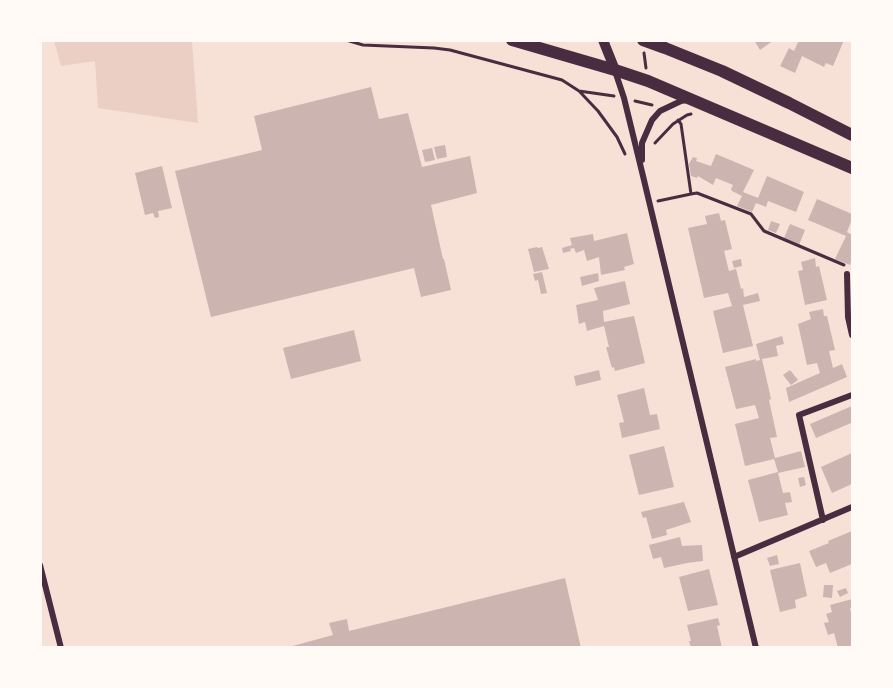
<!DOCTYPE html>
<style>
body{margin:0}
#map{position:relative;width:893px;height:688px;overflow:hidden;background:#f7e1d7;font-family:Poppins,sans-serif}
canvas{display:block}
.frame{position:absolute;inset:0;border:42px solid #fffaf5;pointer-events:none}
</style>
<div id="map">
<canvas width="893" height="688"></canvas>
<div class="frame"></div>
</div>
<script>
const g = document.querySelector('canvas').getContext('2d');
g.lineJoin = 'round';
function paint(path, color) { g.fillStyle = color; g.fill(path, 'evenodd'); }
const toPath = rows => new Path2D(rows.map(r => 'M' + r).join(''));
function strokePath(path, color, width, dash) { g.strokeStyle = color; g.lineWidth = width; g.lineCap = dash ? 'butt' : 'round'; g.setLineDash(dash || []); g.stroke(path); }
const green = toPath([
 [54,41,192,41,198,123,98,108,95,61,61,66]
]);
const building = toPath([
 [754,40,774,40,760,50],
 [799,40,829,41,844,40,833,66,826,63,824,67,802,56,795,73,780,66,789,48,794,51],
 [371,87,379,119,408,113,422,167,470,156,477,193,431,205,443,259,444,259,451,290,421,297,414,268,211,317,175,171,262,150,254,116],
 [445,145,447,157,437,159,434,147],
 [432,148,435,160,425,162,422,150],
 [716,154,754,170,743,192,758,198,767,176,804,192,796,212,768,201,766,207,756,203,752,212,737,206,742,196,732,191,731,189,733,185,716,178,713,185,698,176,697,178,691,176,689,164,693,157,697,158,696,161,711,166],
 [162,166,172,208,158,211,159,217,155,218,153,213,145,215,135,173],
 [817,199,852,214,852,219,847,232,852,235,852,259,850,265,835,259,846,236,808,220],
 [719,213,721,221,725,220,732,249,724,251,729,271,736,269,741,289,743,288,744,297,758,293,760,301,743,305,753,346,723,353,713,311,732,306,728,293,704,298,688,228,707,224,705,216],
 [771,221,780,224,776,233,768,230],
 [790,224,805,230,799,245,784,238],
 [627,233,634,264,624,267,625,270,601,275,599,257,587,261,584,250,576,253,574,248,570,249,571,251,563,253,562,248,572,245,570,238,593,234,594,241],
 [537,247,538,248,542,247,549,269,534,272,528,249],
 [815,258,816,267,819,266,827,300,805,305,798,271,803,270,801,262],
 [741,259,742,266,734,268,732,261],
 [542,272,547,293,541,294,538,280,535,281,533,274],
 [598,273,599,281,582,286,580,277],
 [625,281,630,304,603,311,604,322,634,316,645,363,615,371,614,367,612,368,606,347,609,347,604,326,587,331,585,322,579,324,576,305,598,300,594,288],
 [823,309,824,316,827,316,835,350,829,351,833,368,842,364,847,377,789,402,786,388,820,373,817,363,807,365,798,324,811,319,809,312],
 [354,330,361,361,291,379,283,348],
 [782,336,784,344,776,346,778,356,762,359,771,399,769,400,777,437,770,438,775,458,801,451,805,467,778,473,783,493,790,492,792,502,785,503,788,515,759,522,748,480,778,472,774,459,745,466,735,424,759,418,755,405,736,409,725,367,756,359,756,361,760,360,756,344],
 [599,370,601,380,576,386,574,376],
 [790,370,798,380,791,385,783,375],
 [644,388,650,415,657,414,660,429,622,438,619,423,624,422,617,395],
 [852,406,852,428,851,423,816,438,810,424],
 [664,446,674,487,639,495,629,455],
 [852,453,852,484,832,493,821,467],
 [804,477,806,485,800,487,798,478],
 [684,502,691,522,666,530,667,535,652,539,646,517,643,518,641,512],
 [852,531,852,564,830,573,826,563,816,567,809,551,829,543,828,541],
 [680,537,682,546,702,545,703,561,687,563,664,568,661,557,653,559,649,545],
 [777,555,779,564,770,566,767,558],
 [800,563,807,596,795,600,796,608,780,612,770,570],
 [709,569,718,605,688,611,679,577],
 [565,578,581,648,285,648,333,635,329,623,347,619,349,631],
 [824,585,833,585,832,598,823,597],
 [846,588,848,593,840,597,837,591],
 [852,599,852,607,850,608,852,616,852,646,850,646,851,648,838,648,834,633,828,635,824,623,829,622,826,614,832,612,830,605],
 [718,618,720,625,717,626,722,648,691,648,689,641,691,641,687,625]
]);
const path = toPath([
 [346,40,363,45,434,48,450,50,562,80,579,91,614,96],
 [644,53,646,68],
 [580,92,598,111,617,137,625,154],
 [635,101,652,105],
 [678,120,681,124,691,194,697,193,751,214,764,231,844,265],
 [655,143,673,124,687,115,691,114],
 [658,201,691,194]
]);
const minor = toPath([
 [615,71,624,98,643,176,756,648],
 [642,160,642,143,652,120,660,111,681,101,687,100],
 [847,274,848,317,852,335],
 [823,520,799,415,852,395],
 [734,557,852,507],
 [40,565,61,648]
]);
const tertiary = toPath([
 [603,40,615,70]
]);
const secondary = toPath([
 [512,40,615,70,648,81,852,168],
 [643,40,665,48,722,71,789,103,852,135]
]);
paint(green, '#ebcfc5');
paint(building, '#ccb4b1');
strokePath(path, '#4a2c40', 3);
strokePath(minor, '#4a2c40', 6);
strokePath(tertiary, '#4a2c40', 10);
strokePath(secondary, '#4a2c40', 12);
</script>
